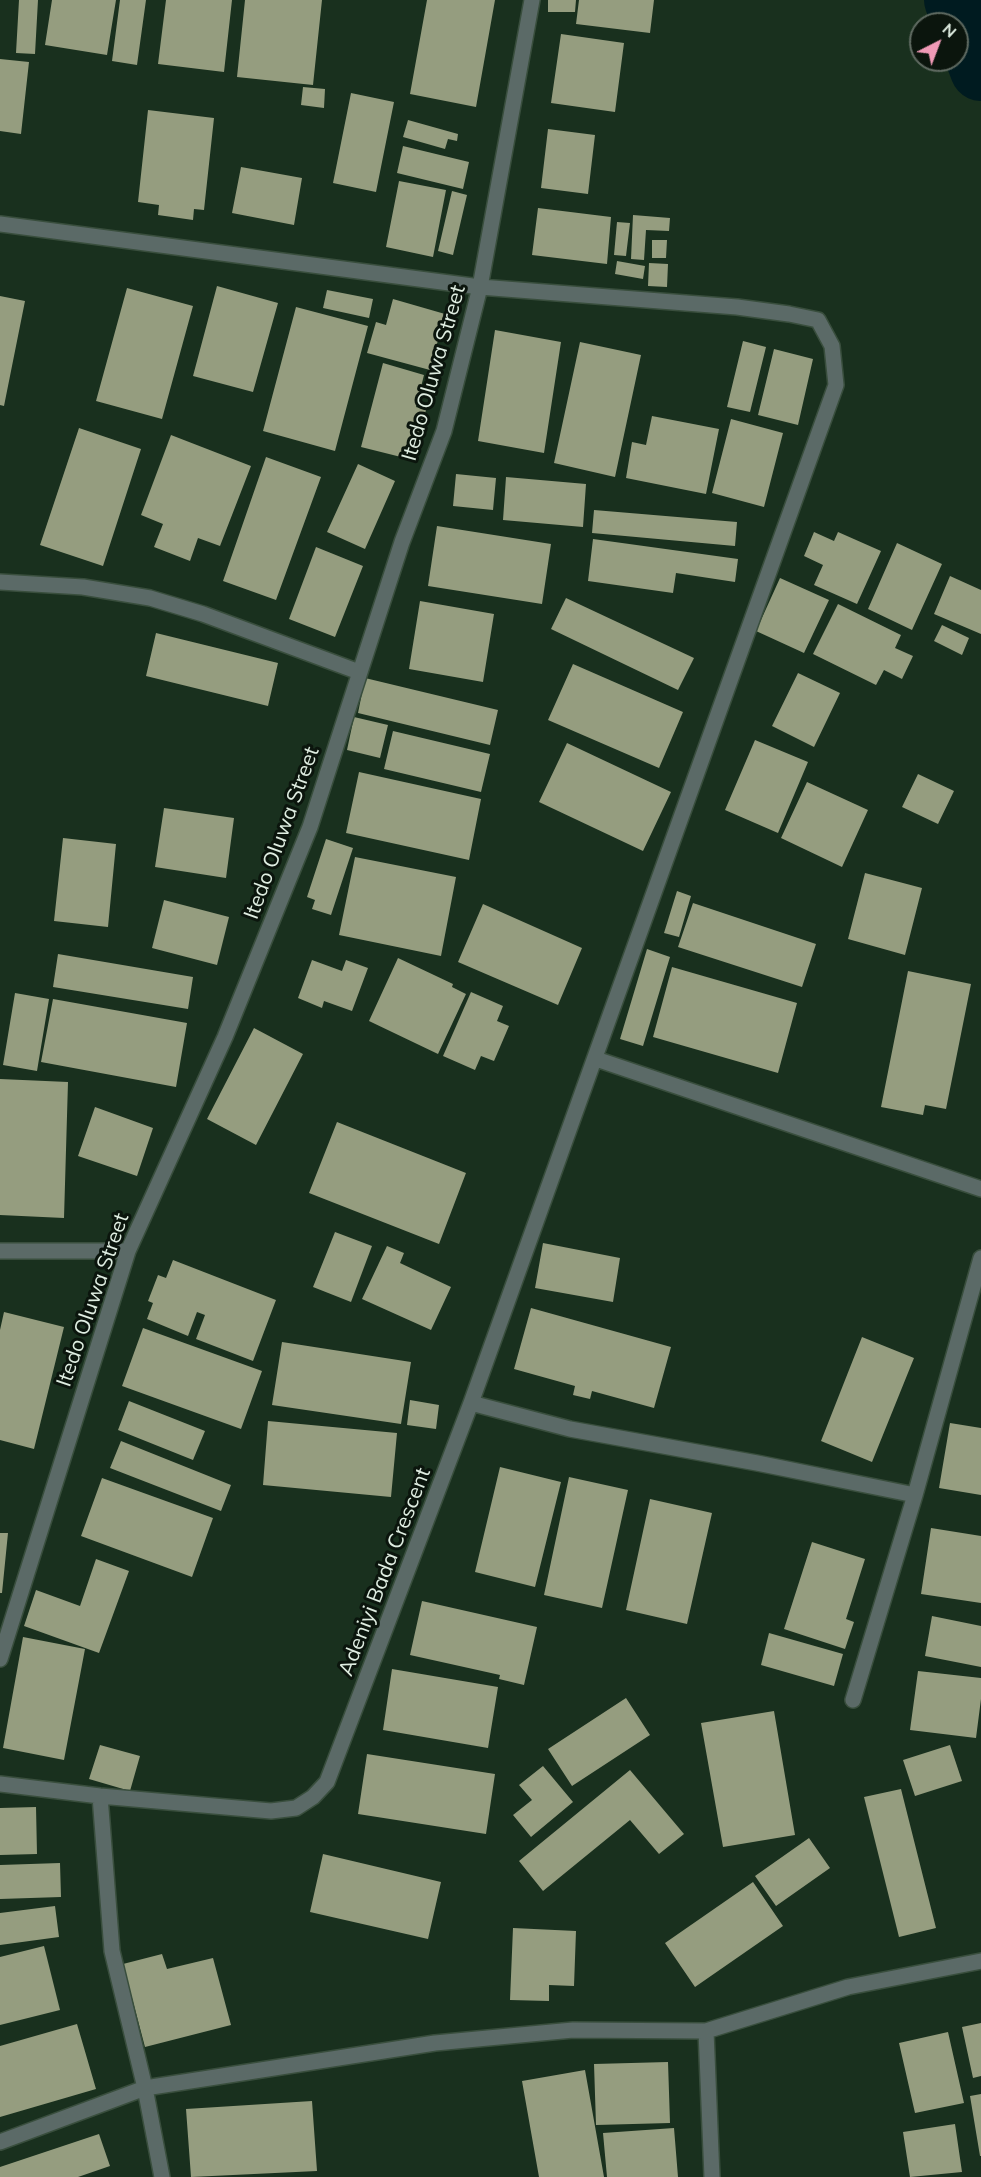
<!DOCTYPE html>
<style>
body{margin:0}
#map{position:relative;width:981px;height:2177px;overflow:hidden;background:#19301e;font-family:Mulish,sans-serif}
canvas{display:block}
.north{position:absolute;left:909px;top:12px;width:60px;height:60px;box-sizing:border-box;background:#0b150d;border:2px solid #606b62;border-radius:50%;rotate:42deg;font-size:16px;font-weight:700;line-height:24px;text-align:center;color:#dfede1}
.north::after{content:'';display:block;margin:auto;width:21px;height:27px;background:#f09ab6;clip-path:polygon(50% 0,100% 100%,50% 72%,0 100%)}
</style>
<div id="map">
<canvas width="981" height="2177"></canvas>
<div class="north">N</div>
</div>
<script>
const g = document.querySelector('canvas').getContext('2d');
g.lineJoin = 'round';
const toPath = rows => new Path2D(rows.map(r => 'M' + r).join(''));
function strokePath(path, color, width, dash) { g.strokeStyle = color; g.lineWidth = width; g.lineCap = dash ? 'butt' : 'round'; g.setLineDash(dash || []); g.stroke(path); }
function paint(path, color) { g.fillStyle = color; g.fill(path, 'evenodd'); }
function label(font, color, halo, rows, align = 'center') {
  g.font = font + ' Mulish,sans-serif'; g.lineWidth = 6; g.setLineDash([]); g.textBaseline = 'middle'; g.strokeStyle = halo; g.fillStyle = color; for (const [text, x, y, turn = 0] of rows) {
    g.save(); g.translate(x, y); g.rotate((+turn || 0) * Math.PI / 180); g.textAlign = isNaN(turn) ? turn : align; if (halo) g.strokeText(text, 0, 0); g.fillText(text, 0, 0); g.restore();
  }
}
const river = toPath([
 [955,0,981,70]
]);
const building = toPath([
 [19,0,38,0,35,54,16,53],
 [52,0,116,0,107,55,45,45],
 [120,0,146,0,137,65,112,61],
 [166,0,232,0,224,72,158,64],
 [245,0,322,0,313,85,237,77],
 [427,0,495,0,476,107,410,94],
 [548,0,576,0,575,12,548,12],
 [579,0,654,0,650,33,576,24],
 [561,34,624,43,615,112,551,103],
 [0,59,29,62,21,134,0,131],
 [303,87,325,89,324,108,301,105],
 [351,93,394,102,376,192,333,183],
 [148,110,214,118,204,210,194,209,193,220,158,215,159,205,138,202],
 [408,120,458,134,457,141,448,139,445,149,403,137],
 [548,129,595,135,588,194,541,188],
 [403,146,469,162,463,189,397,173],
 [241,167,302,178,294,225,232,213],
 [399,181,446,190,433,257,386,247],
 [452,191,467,195,453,255,438,251],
 [538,208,611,217,607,264,532,255],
 [633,215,670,218,669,231,646,230,644,260,631,259],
 [617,222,630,223,626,256,614,255],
 [652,240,667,240,666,258,652,258],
 [617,261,645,266,643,279,615,274],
 [649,263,668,264,667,287,648,286],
 [217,286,278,303,253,392,193,376],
 [127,288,193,306,162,419,96,401],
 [327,290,373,299,369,318,323,308],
 [0,296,25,301,4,406,0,405],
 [393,299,445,314,430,370,367,353,376,322,386,325],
 [296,307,368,326,335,451,263,431],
 [495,330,561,342,544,453,478,441],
 [743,341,766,347,750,412,727,407],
 [580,342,641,355,615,477,554,463],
 [774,349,813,359,798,425,758,415],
 [383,363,424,375,416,407,426,410,413,460,361,447],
 [652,416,719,429,706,494,626,478,632,442,646,445],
 [731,419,783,433,764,507,712,493],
 [79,428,141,449,103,566,40,545],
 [171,435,251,466,220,546,198,538,190,561,154,547,163,524,141,515],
 [266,457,321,477,276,600,223,581],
 [358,464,395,481,365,549,327,532],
 [456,474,496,478,493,510,453,506],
 [506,477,586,484,583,527,503,520],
 [594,510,737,522,735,546,592,533],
 [437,526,551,544,542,604,428,586],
 [814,532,834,541,838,532,881,551,857,604,814,585,823,565,804,556],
 [593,539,738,559,735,582,676,573,673,593,588,581],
 [897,543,942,564,912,630,868,609],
 [316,547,363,566,335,637,289,619],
 [950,576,981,590,981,634,934,614],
 [780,578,829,600,804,653,756,631],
 [566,598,694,658,678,690,551,629],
 [420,601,494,614,483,682,409,669],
 [838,604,901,635,895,648,913,656,902,679,884,670,876,685,813,654],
 [942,625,969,638,962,655,934,641],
 [156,633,278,663,268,706,146,676],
 [573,664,683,712,659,768,548,720],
 [798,673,840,693,814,747,772,726],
 [365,678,498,710,490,745,358,713],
 [354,717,388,725,380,758,347,750],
 [393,731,490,754,481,792,384,769],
 [755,740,808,762,778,833,725,810],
 [567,743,671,792,643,851,539,802],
 [359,772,481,799,469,860,346,833],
 [918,774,954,791,938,824,902,807],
 [807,782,868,810,842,867,781,838],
 [164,808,234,818,226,878,155,867],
 [63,838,116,844,108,927,54,921],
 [326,839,353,848,331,915,312,909,315,900,307,897],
 [355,857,456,877,441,956,339,935],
 [865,873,922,888,905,955,848,939],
 [677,891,691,896,679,937,664,933],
 [164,900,229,917,217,965,152,948],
 [693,903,816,944,802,987,678,947],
 [483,904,582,948,558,1005,458,962],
 [647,949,670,957,643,1046,620,1039],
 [58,954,193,977,188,1009,53,987],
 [398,958,453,984,452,987,466,994,438,1054,369,1021],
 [312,960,342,971,346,960,368,968,352,1011,324,1001,322,1008,298,998],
 [672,967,797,1003,778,1073,653,1037],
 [908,971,971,984,946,1109,925,1105,923,1115,881,1107],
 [471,992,503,1006,497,1021,509,1026,494,1061,481,1056,475,1070,443,1056],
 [15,993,49,999,37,1071,3,1065],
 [53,999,187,1023,176,1087,41,1062],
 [254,1028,303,1054,256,1145,207,1119],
 [0,1079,68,1082,64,1218,0,1215],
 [95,1107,153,1128,137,1176,78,1156],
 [337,1122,466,1173,439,1244,309,1193],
 [335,1232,372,1246,351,1302,313,1287],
 [543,1243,620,1258,613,1302,535,1288],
 [387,1246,404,1253,400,1263,451,1287,431,1330,362,1299],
 [173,1260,276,1300,253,1361,196,1339,205,1315,197,1312,188,1336,147,1319,153,1303,148,1301,158,1275,166,1278],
 [531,1308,671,1347,654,1408,592,1391,590,1399,573,1395,575,1386,514,1369],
 [4,1312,64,1327,34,1449,0,1440,0,1330],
 [143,1328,262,1371,241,1429,122,1386],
 [862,1337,914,1358,872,1462,821,1441],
 [282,1342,411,1362,401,1424,272,1405],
 [410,1400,439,1405,436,1429,407,1425],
 [129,1401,205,1431,193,1460,118,1430],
 [268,1421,397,1433,391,1497,263,1485],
 [950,1423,981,1428,981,1495,939,1488],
 [121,1441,231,1485,221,1511,110,1468],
 [500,1467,561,1482,535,1587,475,1572],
 [569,1477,628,1490,602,1608,544,1595],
 [102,1478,213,1518,192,1577,81,1536],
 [650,1499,712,1513,687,1624,626,1610],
 [931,1528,981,1536,981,1603,921,1594],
 [0,1533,8,1533,2,1593,0,1593],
 [812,1542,865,1559,846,1619,854,1622,845,1649,784,1629],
 [96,1559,129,1571,99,1653,24,1626,36,1590,80,1606],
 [422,1601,537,1627,524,1685,499,1679,500,1675,410,1655],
 [932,1616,981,1626,981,1667,925,1656],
 [769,1633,843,1654,834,1686,761,1665],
 [23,1637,85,1649,64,1760,3,1748],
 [392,1669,498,1687,488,1748,383,1730],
 [918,1671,981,1678,981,1699,976,1738,910,1730],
 [626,1698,650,1735,572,1786,548,1749],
 [774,1711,795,1835,723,1847,701,1723],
 [100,1745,140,1756,130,1791,89,1779],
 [950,1745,962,1781,915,1796,903,1760],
 [367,1754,495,1774,486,1834,358,1814],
 [543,1766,573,1802,531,1837,513,1815,532,1800,519,1785],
 [630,1770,684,1834,659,1854,630,1820,543,1891,519,1861],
 [901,1789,936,1928,899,1937,864,1797],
 [36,1807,37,1854,0,1855,0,1808],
 [809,1838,830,1868,776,1906,755,1876],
 [323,1854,441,1882,428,1939,310,1912],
 [60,1863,61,1897,0,1899,0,1865],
 [753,1882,783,1926,695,1987,665,1943],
 [55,1906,59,1937,0,1945,0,1913],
 [513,1928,576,1931,574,1986,549,1985,549,2001,510,2000],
 [44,1946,60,2010,0,2025,0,1957],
 [162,1954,167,1969,213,1958,231,2025,145,2047,123,1964],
 [981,2023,981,2076,973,2078,962,2027],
 [77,2024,96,2089,0,2117,0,2046],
 [948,2032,964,2103,915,2113,899,2043],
 [668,2062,670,2123,596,2125,594,2064],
 [585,2070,604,2177,539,2177,522,2081],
 [981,2094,981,2156,980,2156,970,2096],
 [312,2101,317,2171,191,2177,186,2109],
 [955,2124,962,2172,910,2177,903,2132],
 [674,2128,678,2177,607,2177,603,2133],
 [99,2134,110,2166,78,2177,0,2177,0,2167]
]);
const minor = toPath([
 [0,224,480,287,737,307,789,314,818,320,832,346,836,385,471,1403,327,1782,313,1797,296,1808,271,1811,100,1796,0,1784],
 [0,582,83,587,150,598,203,614,359,672],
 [596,1059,981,1189],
 [0,1251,128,1251],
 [471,1403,570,1429,757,1463,915,1495],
 [0,1659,128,1251,225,1037,310,827,402,542,444,431,480,287,532,0],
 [853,1700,915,1495,981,1258],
 [100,1796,112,1951,145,2088,162,2177],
 [706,2031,712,2177],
 [0,2142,145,2088,435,2043,573,2030,706,2031,848,1987,981,1961]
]);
const streetNames = [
 ["Itedo Oluwa Street",434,373,-74],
 ["Itedo Oluwa Street",282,833,-70],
 ["Itedo Oluwa Street",93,1300,-71],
 ["Adeniyi Bada Crescent",385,1572,-69]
];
strokePath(river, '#001b20', 62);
paint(building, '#959d7f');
strokePath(minor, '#394e3d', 18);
strokePath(minor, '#5b6a67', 15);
label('21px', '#dfede1', '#0b150d', streetNames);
</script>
